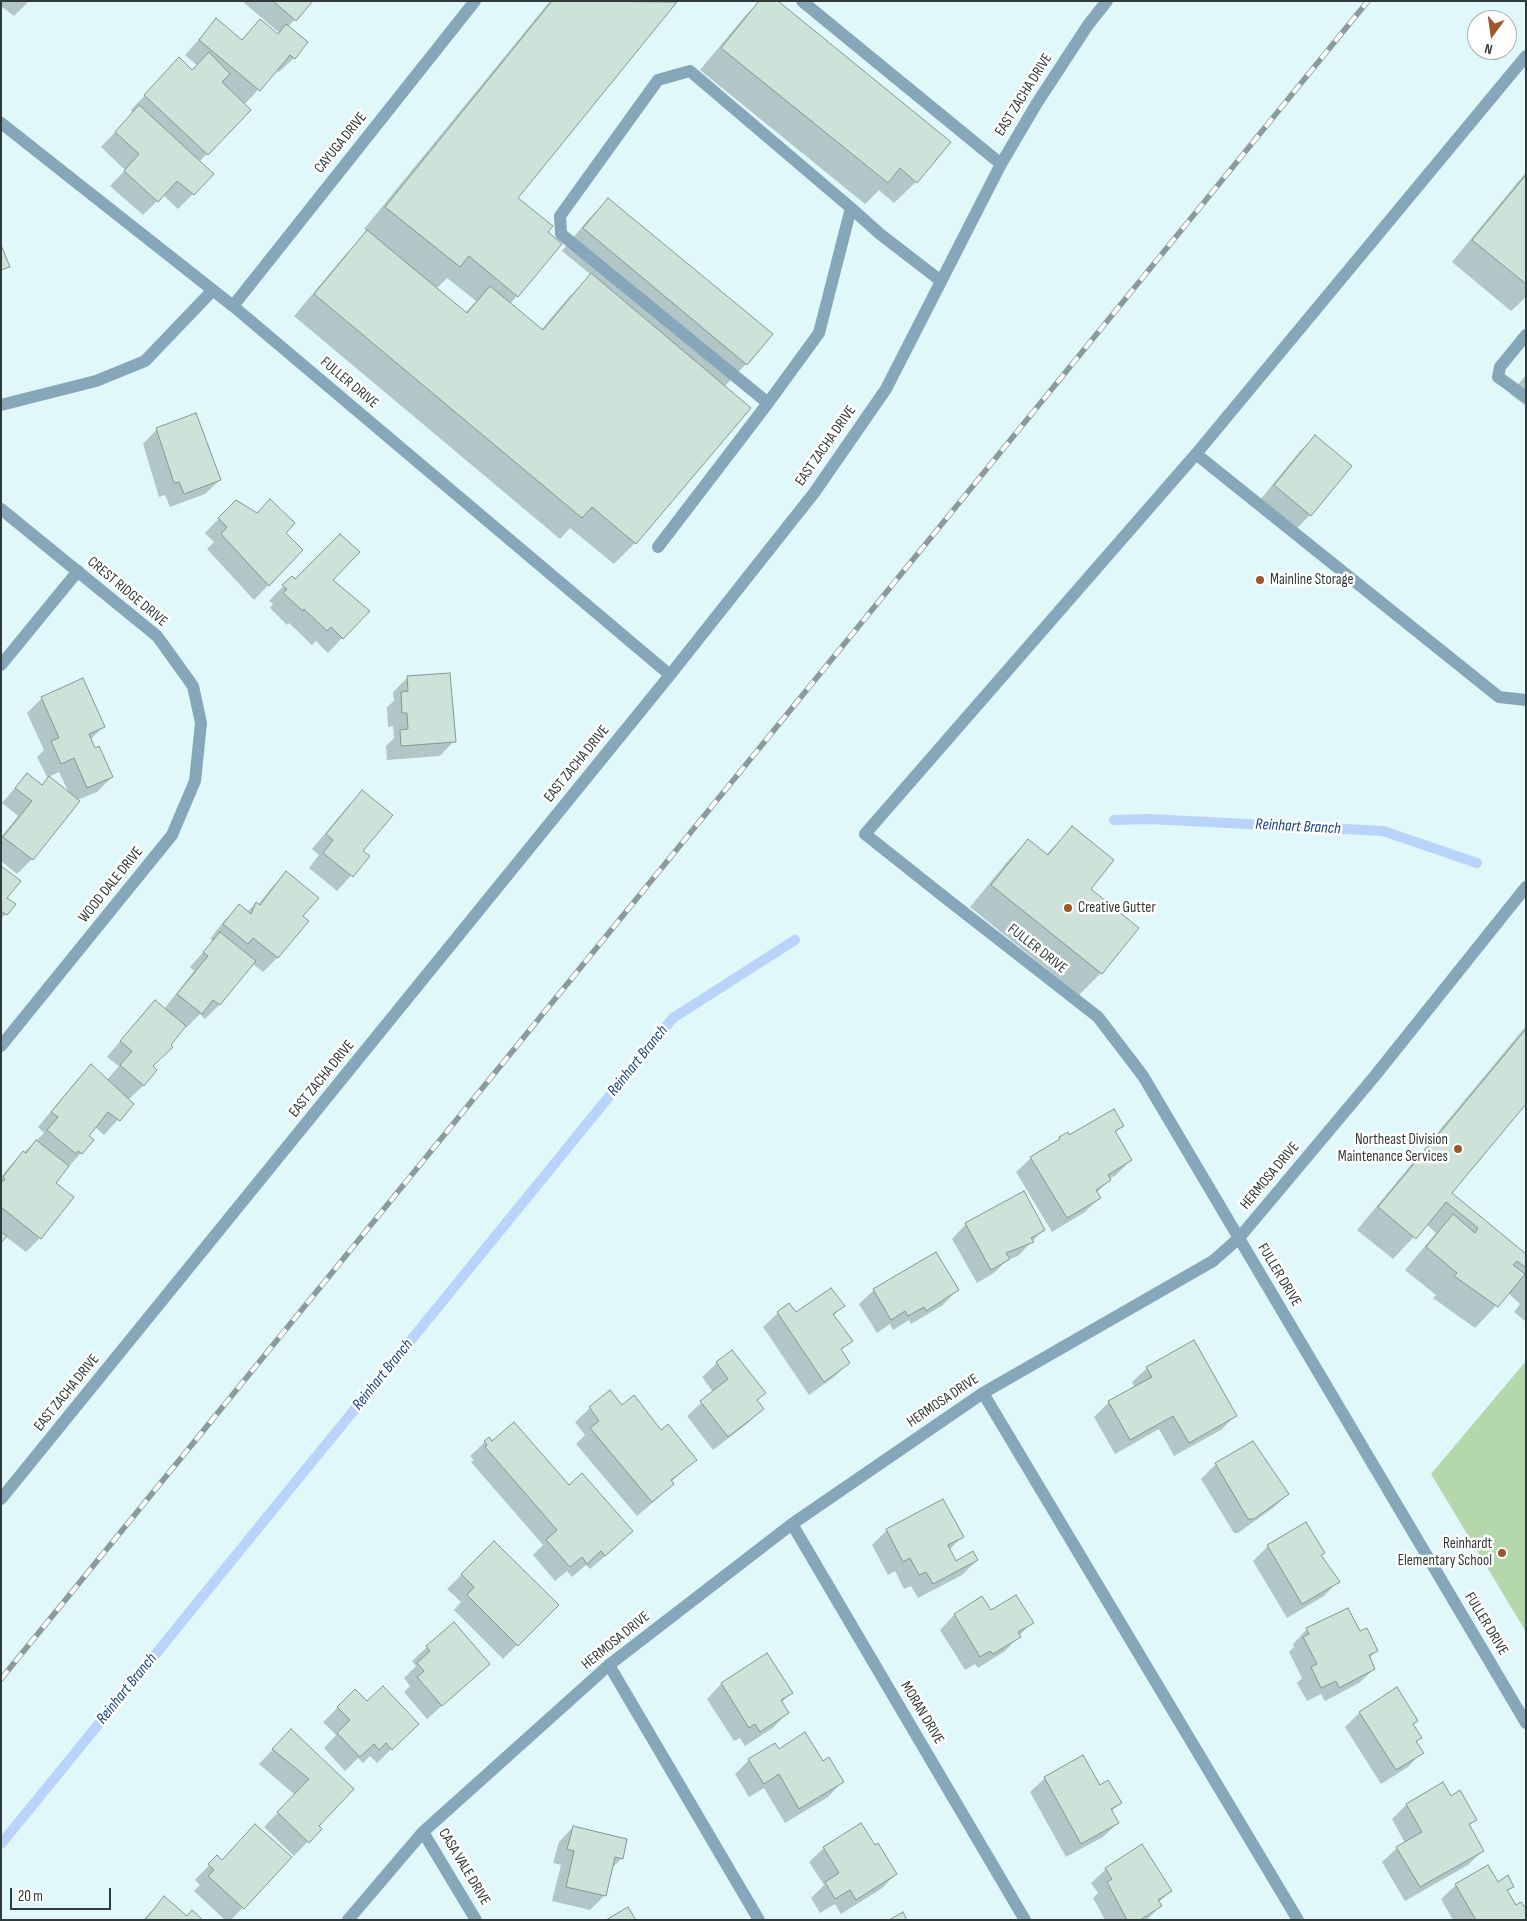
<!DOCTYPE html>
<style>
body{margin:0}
#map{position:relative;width:1527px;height:1921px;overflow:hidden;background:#e0f8f9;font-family:"Sofia Sans Condensed",sans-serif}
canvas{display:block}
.frame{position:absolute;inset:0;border:2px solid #313a3a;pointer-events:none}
.north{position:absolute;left:1467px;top:10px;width:50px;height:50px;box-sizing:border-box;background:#fff;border:1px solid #adb0b0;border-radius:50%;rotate:194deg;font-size:14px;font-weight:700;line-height:20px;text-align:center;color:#313a3a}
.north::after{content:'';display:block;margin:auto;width:18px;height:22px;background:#9c572b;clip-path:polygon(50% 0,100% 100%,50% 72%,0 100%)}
.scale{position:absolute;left:10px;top:1888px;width:101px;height:22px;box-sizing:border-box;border:2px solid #313a3a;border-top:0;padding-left:6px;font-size:15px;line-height:18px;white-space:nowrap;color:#313a3a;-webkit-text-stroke:4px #fff;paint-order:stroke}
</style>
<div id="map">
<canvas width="1527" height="1921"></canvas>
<div class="frame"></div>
<div class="north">N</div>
<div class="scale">20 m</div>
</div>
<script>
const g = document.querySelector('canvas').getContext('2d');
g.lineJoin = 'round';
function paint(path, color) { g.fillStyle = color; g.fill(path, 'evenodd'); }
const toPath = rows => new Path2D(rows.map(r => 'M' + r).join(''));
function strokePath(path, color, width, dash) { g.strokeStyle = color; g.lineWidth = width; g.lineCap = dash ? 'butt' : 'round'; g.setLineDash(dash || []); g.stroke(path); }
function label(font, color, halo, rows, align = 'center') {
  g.font = font + ' "Sofia Sans Condensed",sans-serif'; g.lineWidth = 5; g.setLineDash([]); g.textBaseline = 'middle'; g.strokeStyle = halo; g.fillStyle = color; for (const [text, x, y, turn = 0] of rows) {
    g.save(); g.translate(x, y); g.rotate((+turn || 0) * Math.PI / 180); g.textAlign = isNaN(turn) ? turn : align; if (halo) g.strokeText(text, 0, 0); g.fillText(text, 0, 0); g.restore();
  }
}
const green = toPath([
 [1526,1361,1526,1632,1431,1474]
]);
const shadow = toPath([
 [1,1,29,1,14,16,1,6],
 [242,1,311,1,288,27,294,58,279,72,276,70,244,105,249,110,199,162,212,174,193,194,178,209,163,195,143,215,110,186,125,170,101,147,133,113,131,110,165,74,192,71,197,65,185,55,216,20,241,41,260,21,281,38,283,36],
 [550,1,675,2,516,198,546,232,517,296,510,304,541,330,569,297,591,275,562,251,587,221,608,199,746,364,724,387,635,543,614,564,570,528,560,539,294,316,346,254,368,232,364,229],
 [447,278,476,301,465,313,436,289],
 [760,1,779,1,778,3,916,182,894,203,879,190,865,204,700,70,745,16],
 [1526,172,1526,297,1511,311,1452,262],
 [1526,375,1526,406,1510,394],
 [157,429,220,480,205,494,170,507,165,495,159,497,143,444],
 [1315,437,1310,515,1296,529,1260,500,1300,451],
 [236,501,284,533,302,550,254,600,207,549,214,542,205,533],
 [292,577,295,581,331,580,342,638,328,653,316,641,312,645,289,623,287,625,270,608,273,604,269,601],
 [407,678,454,741,440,756,387,760,386,746,394,738,393,726,388,727,387,707,394,701,393,692],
 [42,698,103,727,90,740,112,777,97,792,77,800,79,801,32,859,17,874,1,861,1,837,18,816,2,803,27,774,41,786,48,779,37,757,44,750,27,713],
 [59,772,69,793,48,777],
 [362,792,362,851,368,857,337,891,309,868,319,855,312,849,348,806],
 [1072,828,1089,889,1101,973,1079,995,970,907,1007,862,1028,840,1046,855],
 [1,867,5,898,14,905,1,919],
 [286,873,301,916,307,921,277,958,263,972,253,964,220,1004,205,1019,200,1014,186,1028,185,1026,152,1067,144,1085,128,1100,132,1104,104,1135,95,1127,87,1136,81,1153,54,1183,40,1238,26,1252,5,1236,1,1241,1,1177,9,1167,44,1133,38,1127,77,1080,91,1065,107,1080,119,1066,107,1057,141,1016,155,1001,164,1009,194,971,190,967,213,941,210,939,225,920,239,906,247,912,256,903,258,905,272,887],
 [1526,1026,1526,1102,1450,1194,1526,1256,1526,1322,1514,1312,1520,1304,1508,1293,1475,1328,1433,1298,1436,1295,1405,1270,1436,1233,1426,1224,1393,1259,1357,1230],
 [1123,1125,1115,1133,1131,1160,1116,1175,1109,1179,1110,1180,1096,1193,1099,1198,1085,1212,1052,1232,1016,1172,1031,1158,1053,1144,1060,1138],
 [966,1224,1044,1229,1018,1256,1007,1260,994,1273,977,1283,952,1239],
 [874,1290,957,1290,943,1305,911,1324,909,1320,893,1330,890,1324,877,1333,859,1304],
 [843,1306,833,1316,851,1341,840,1351,848,1363,834,1377,809,1395,763,1327,778,1313,796,1314],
 [732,1351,756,1401,762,1409,748,1423,713,1450,687,1416,713,1392,702,1377,717,1363],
 [1147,1368,1235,1416,1221,1430,1174,1456,1159,1429,1115,1454,1094,1417,1109,1402,1135,1388,1132,1382],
 [621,1406,661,1431,695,1460,671,1482,672,1484,658,1498,637,1516,576,1444,585,1435,575,1422,590,1408],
 [488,1439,617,1546,590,1569,586,1565,572,1577,567,1571,555,1581,533,1555,543,1545,471,1462,474,1460,470,1456],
 [1252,1442,1288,1494,1273,1508,1238,1533,1234,1533,1201,1479,1216,1464],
 [943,1500,963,1536,949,1550,956,1562,977,1560,962,1575,918,1598,911,1586,904,1589,895,1571,888,1575,872,1545,887,1530],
 [1306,1524,1320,1556,1338,1581,1324,1596,1287,1618,1253,1561,1268,1546],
 [494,1543,557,1605,503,1659,454,1610,461,1602,447,1589],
 [981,1598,991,1612,1032,1622,1005,1651,978,1668,975,1664,965,1670,940,1630,954,1615],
 [1307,1629,1359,1633,1377,1651,1369,1658,1374,1669,1359,1683,1325,1701,1321,1694,1307,1701,1297,1683,1302,1678,1289,1652,1294,1647,1293,1644],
 [427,1647,489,1664,427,1719,404,1692,410,1686,404,1678,416,1666,412,1661],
 [767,1655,791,1693,781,1703,787,1713,773,1728,745,1746,740,1738,734,1741,707,1699,721,1684],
 [1396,1689,1412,1725,1420,1737,1415,1742,1422,1752,1408,1767,1381,1784,1345,1727,1359,1713],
 [355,1691,367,1703,417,1724,377,1763,370,1756,363,1763,358,1758,345,1771,324,1748,336,1735,323,1722],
 [277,1745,352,1789,317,1826,320,1829,294,1856,264,1827,295,1795,259,1764],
 [778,1751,822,1763,842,1782,828,1797,785,1823,764,1788,749,1797,735,1774,749,1760],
 [1045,1778,1120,1803,1111,1812,1118,1823,1103,1837,1066,1857,1030,1792],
 [1443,1784,1450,1797,1475,1820,1469,1826,1483,1850,1468,1865,1405,1901,1382,1862,1397,1848,1405,1843,1392,1819,1406,1805],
 [573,1827,622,1858,611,1869,605,1895,590,1910,552,1901,561,1865,553,1863,559,1842],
 [824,1848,896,1874,881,1889,841,1914,835,1904,820,1913,811,1898,824,1885,809,1862],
 [217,1857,222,1861,290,1858,231,1920,225,1920,194,1891,200,1885,195,1880],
 [1106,1869,1171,1891,1158,1903,1160,1906,1147,1920,1105,1920,1093,1898,1098,1893,1091,1883],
 [1497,1883,1512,1886,1507,1892,1526,1920,1453,1920,1441,1899,1456,1885],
 [164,1898,187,1917,201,1920,143,1920]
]);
const stream = toPath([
 [1114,820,1149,819,1383,831,1477,863],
 [1,1844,673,1018,795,940]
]);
const building = toPath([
 [273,1,313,1,296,21,273,1],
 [552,1,677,2,518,198,553,226,548,232,562,244,518,297,469,256,460,267,385,207,552,1],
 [759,1,778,1,951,142,917,183,900,168,888,183,721,48,759,1],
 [216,18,242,40,260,19,278,34,286,24,308,42,295,59,290,55,260,91,199,40,216,18],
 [209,52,230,74,222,82,251,110,208,155,144,95,179,57,192,70,209,52],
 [139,105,214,174,194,195,177,181,158,202,124,171,139,154,115,132,139,105],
 [1526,175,1526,284,1472,240,1526,175],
 [608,198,773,334,747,365,583,228,608,198],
 [367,230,467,313,490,286,543,330,591,273,751,408,636,544,592,507,582,518,314,294,367,230],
 [1,245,10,267,1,270,1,245],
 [196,413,221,480,184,494,179,482,174,483,156,428,196,413],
 [1315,435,1352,466,1311,516,1274,485,1315,435],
 [270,499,295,523,286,533,303,550,269,586,221,534,227,527,218,518,236,500,257,513,270,499],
 [340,534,360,552,333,580,370,611,343,639,331,627,327,631,304,609,303,611,283,593,287,589,282,585,292,576,295,579,340,534],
 [450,673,456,742,401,746,400,730,408,729,407,713,402,713,401,692,408,691,407,676,450,673],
 [83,678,105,727,89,734,95,748,99,746,113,777,87,788,74,758,61,764,51,741,59,738,41,697,83,678],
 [27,773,42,785,49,776,80,801,33,860,3,837,32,801,15,788,27,773],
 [362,790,393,815,363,851,370,856,353,877,323,853,333,840,326,834,362,790],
 [1072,826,1114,860,1091,889,1139,928,1102,974,991,885,1028,839,1048,855,1072,826],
 [1,866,21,881,7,898,16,904,7,915,1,911,1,866],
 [286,871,319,898,303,916,309,921,278,958,253,938,248,944,223,924,239,904,251,914,256,902,260,905,286,871],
 [220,932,256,961,220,1005,213,1000,202,1014,177,994,208,956,203,952,220,932],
 [155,1000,186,1026,171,1045,173,1047,153,1066,157,1070,144,1086,120,1065,132,1051,120,1041,155,1000],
 [1526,1029,1526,1104,1452,1193,1526,1254,1526,1268,1517,1261,1513,1265,1525,1274,1498,1307,1454,1276,1457,1273,1426,1247,1453,1214,1475,1233,1478,1228,1446,1202,1416,1239,1378,1207,1526,1029],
 [91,1064,134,1104,120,1121,108,1112,89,1136,94,1140,82,1154,78,1151,76,1154,47,1130,58,1117,51,1112,91,1064],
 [1114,1109,1124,1126,1115,1131,1132,1160,1108,1175,1111,1180,1096,1190,1101,1198,1067,1218,1030,1157,1060,1139,1059,1137,1068,1132,1069,1135,1114,1109],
 [36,1140,69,1166,56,1183,74,1197,41,1239,1,1207,1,1182,5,1180,3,1177,23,1151,26,1153,36,1140],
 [1024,1191,1045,1230,1031,1238,1034,1242,1006,1253,1010,1259,991,1270,965,1223,1024,1191],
 [1,1232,7,1236,1,1243,1,1232],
 [936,1252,959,1290,926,1311,924,1307,908,1316,905,1311,891,1320,873,1289,936,1252],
 [831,1288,845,1306,833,1314,853,1341,841,1349,850,1363,824,1382,777,1312,789,1303,796,1312,831,1288],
 [1194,1340,1237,1416,1189,1443,1173,1416,1130,1440,1108,1401,1152,1377,1146,1367,1194,1340],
 [732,1350,766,1393,757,1400,764,1409,728,1437,700,1401,728,1379,716,1362,732,1350],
 [610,1390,622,1405,634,1395,661,1430,668,1424,697,1460,671,1480,674,1484,652,1502,590,1428,599,1421,589,1407,610,1390],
 [514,1422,569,1485,582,1473,633,1531,605,1556,601,1551,587,1564,582,1557,570,1567,546,1540,557,1530,485,1447,487,1445,484,1441,489,1437,492,1441,514,1422],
 [1253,1441,1289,1494,1254,1519,1248,1519,1215,1463,1253,1441],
 [943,1499,964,1537,948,1545,956,1561,973,1551,978,1560,933,1584,926,1572,919,1575,910,1558,903,1562,886,1529,943,1499],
 [1306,1522,1325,1553,1321,1555,1340,1582,1302,1604,1267,1545,1306,1522],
 [494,1541,559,1605,518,1646,467,1595,474,1587,461,1574,494,1541],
 [1016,1595,1034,1623,1018,1632,1021,1637,993,1654,990,1651,980,1657,954,1614,982,1596,991,1610,1016,1595],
 [1348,1608,1360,1631,1367,1628,1378,1651,1369,1655,1375,1669,1339,1688,1336,1681,1321,1688,1311,1667,1317,1664,1303,1637,1309,1634,1306,1628,1348,1608],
 [454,1622,490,1664,442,1706,417,1677,424,1671,417,1663,430,1651,426,1646,454,1622],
 [767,1653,793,1693,781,1700,789,1713,760,1732,755,1724,749,1728,721,1683,767,1653],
 [383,1686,419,1724,392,1750,386,1743,379,1750,374,1744,360,1757,337,1733,350,1720,337,1707,355,1689,367,1701,383,1686],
 [1397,1687,1418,1721,1413,1724,1422,1738,1416,1741,1424,1753,1396,1770,1359,1712,1397,1687],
 [291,1729,354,1789,319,1826,322,1829,309,1843,277,1812,309,1779,272,1749,291,1729],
 [805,1732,823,1761,829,1757,844,1782,799,1809,779,1774,764,1784,748,1759,775,1743,779,1749,805,1732],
 [1083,1755,1100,1785,1108,1780,1122,1803,1111,1809,1119,1823,1081,1844,1044,1777,1083,1755],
 [1443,1782,1451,1796,1460,1790,1477,1820,1469,1824,1484,1851,1420,1887,1396,1847,1422,1832,1406,1804,1443,1782],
 [861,1823,875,1845,878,1843,897,1874,856,1900,850,1890,835,1899,825,1882,839,1873,823,1847,861,1823],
 [255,1824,292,1857,244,1909,208,1876,214,1870,208,1864,217,1855,222,1860,255,1824],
 [573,1826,627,1839,623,1859,615,1857,606,1896,566,1887,574,1851,567,1849,573,1826],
 [1142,1844,1172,1891,1158,1900,1162,1906,1140,1920,1127,1920,1107,1882,1112,1879,1105,1868,1142,1844],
 [1488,1865,1498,1882,1508,1875,1514,1887,1507,1890,1516,1905,1521,1902,1526,1909,1526,1920,1476,1920,1455,1884,1488,1865],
 [164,1896,187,1916,192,1910,203,1920,145,1920,164,1896],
 [628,1907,636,1920,606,1920,628,1907],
 [903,1912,907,1920,889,1920,903,1912]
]);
const lane = toPath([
 [802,1,1001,164],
 [1526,56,1196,454,1499,697,1526,700],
 [851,208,819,333,768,403,561,234,560,216,658,80,690,71,851,208,880,234,941,281],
 [1526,335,1500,367,1498,377,1526,397],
 [658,547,768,403],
 [1,665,78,571],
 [943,896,865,834,1196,454],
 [983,1393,1298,1920],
 [609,1665,759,1920]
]);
const street = toPath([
 [1,123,233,306,670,675],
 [233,306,475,1],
 [1,405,96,381,145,361,213,290],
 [1,509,157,636,193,686,201,723,195,781,172,835,1,1046],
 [943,896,1098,1017,1143,1076,1526,1723],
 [1,1499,670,675,814,493,886,389,1001,164,1037,103,1088,25,1107,1],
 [792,1524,1025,1920],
 [423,1832,476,1920],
 [348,1920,423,1832,609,1665,792,1524,983,1393,1213,1261,1239,1238,1374,1077,1526,887]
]);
const rail = toPath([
 [1,1679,1368,1]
]);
const markers = [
 [1260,580,5,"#9c572b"],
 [1068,908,5,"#9c572b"],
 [1458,1149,5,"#9c572b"],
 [1502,1553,5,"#9c572b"]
];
const streetNames = [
 ["EAST ZACHA DRIVE",1024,95,-58],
 ["CAYUGA DRIVE",341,143,-51],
 ["FULLER DRIVE",349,383,40],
 ["EAST ZACHA DRIVE",826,446,-55],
 ["CREST RIDGE DRIVE",127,592,40],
 ["EAST ZACHA DRIVE",577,764,-51],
 ["WOOD DALE DRIVE",111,885,-51],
 ["FULLER DRIVE",1037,949,38],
 ["EAST ZACHA DRIVE",322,1079,-51],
 ["HERMOSA DRIVE",1270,1176,-50],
 ["FULLER DRIVE",1279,1275,59],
 ["EAST ZACHA DRIVE",67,1393,-51],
 ["HERMOSA DRIVE",943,1401,-34],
 ["FULLER DRIVE",1486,1624,59],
 ["HERMOSA DRIVE",616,1641,-39],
 ["MORAN DRIVE",922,1713,59],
 ["CASA VALE DRIVE",464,1867,59]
];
const poiNames = [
 ["Mainline Storage",1270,580],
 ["Creative Gutter",1078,908],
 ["Northeast Division",1448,1140,"right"],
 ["Maintenance Services",1448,1157,"right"],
 ["Reinhardt",1492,1544,"right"],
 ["Elementary School",1492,1561,"right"]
];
const waterNames = [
 ["Reinhart Branch",1298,827,3],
 ["Reinhart Branch",638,1061,-51],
 ["Reinhart Branch",383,1375,-51],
 ["Reinhart Branch",127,1689,-51]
];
paint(green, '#b4d7ac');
paint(shadow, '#0003');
strokePath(stream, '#bad3fa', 10);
paint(building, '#cde3da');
strokePath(building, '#82978f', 1);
strokePath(lane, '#85a7b9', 12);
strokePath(street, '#85a7b9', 12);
strokePath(rail, '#8b9b9c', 5.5);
strokePath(rail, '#fff', 4, [11]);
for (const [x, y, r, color] of markers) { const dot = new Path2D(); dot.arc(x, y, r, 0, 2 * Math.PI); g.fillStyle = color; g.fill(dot); strokePath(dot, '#fff', 2); }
label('15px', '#313a3a', '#fff', streetNames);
label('15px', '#313a3a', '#fff', poiNames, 'left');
label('italic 16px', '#114189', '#fff', waterNames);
</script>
